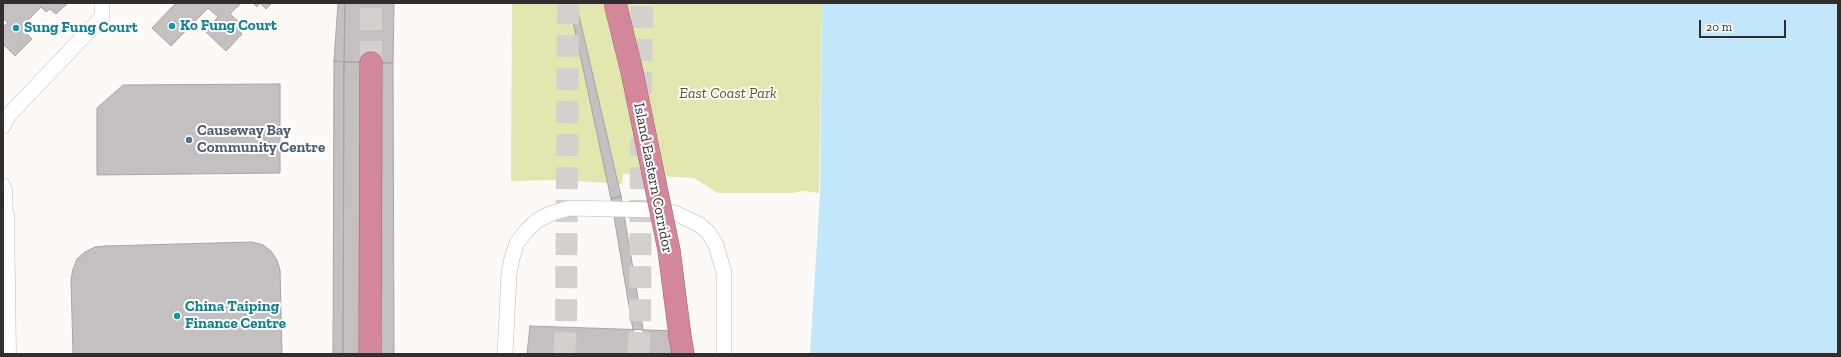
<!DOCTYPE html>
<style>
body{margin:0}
#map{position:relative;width:1841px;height:357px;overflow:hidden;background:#fdf9f6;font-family:"Zilla Slab",serif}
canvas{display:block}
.frame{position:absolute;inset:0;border:4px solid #302e2d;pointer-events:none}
.scale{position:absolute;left:1699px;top:20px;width:87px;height:18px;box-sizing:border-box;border:2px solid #302e2d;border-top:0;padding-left:5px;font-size:12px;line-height:14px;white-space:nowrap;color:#302e2d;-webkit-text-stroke:3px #fff;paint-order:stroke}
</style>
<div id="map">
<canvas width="1841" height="357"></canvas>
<div class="frame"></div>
<div class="scale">20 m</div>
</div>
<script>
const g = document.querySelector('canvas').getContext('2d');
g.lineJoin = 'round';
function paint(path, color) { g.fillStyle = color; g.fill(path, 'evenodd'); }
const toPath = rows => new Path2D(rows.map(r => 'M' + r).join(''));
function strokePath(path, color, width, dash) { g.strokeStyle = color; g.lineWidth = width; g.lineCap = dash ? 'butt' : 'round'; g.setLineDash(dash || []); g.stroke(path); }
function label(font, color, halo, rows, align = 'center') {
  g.font = font + ' "Zilla Slab",serif'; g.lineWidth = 4; g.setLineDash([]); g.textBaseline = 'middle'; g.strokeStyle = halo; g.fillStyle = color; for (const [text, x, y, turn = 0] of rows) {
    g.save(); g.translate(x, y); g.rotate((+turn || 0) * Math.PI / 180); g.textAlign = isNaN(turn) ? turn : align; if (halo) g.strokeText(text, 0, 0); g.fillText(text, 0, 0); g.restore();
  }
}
const green = toPath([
 [512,3,822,3,819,193,803,191,792,193,718,193,694,178,623,174,622,184,561,180,511,181]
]);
const water = toPath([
 [822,3,1838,3,1838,354,810,354,820,193]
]);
const building = toPath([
 [3,3,68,3,56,14,50,9,46,12,41,7,25,23,31,30,27,34,32,39,15,56,3,44,3,27,8,23,3,18,3,3],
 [176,3,241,3,230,14,241,24,237,28,242,34,226,51,205,31,218,17,208,8,171,46,152,28,176,3],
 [253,3,272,3,266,9,260,3,257,7,253,3],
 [338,3,345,3,344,62,334,61,338,3],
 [345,3,394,3,393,63,344,62,345,3],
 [569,3,576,3,621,196,611,199,569,3],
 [334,61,344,62,343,354,333,354,334,61],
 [344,62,393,63,394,354,343,354,344,62],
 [280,84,280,173,97,175,97,108,123,85,280,84],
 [621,196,645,341,635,342,611,199,621,196],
 [252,242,263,245,271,251,277,260,280,270,282,354,73,354,71,280,73,269,77,259,85,252,95,247,105,246,252,242],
 [530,326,677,331,675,354,527,354,530,326]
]);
const motorwayTunnel = toPath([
 [371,63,371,3],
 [641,94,642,3],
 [564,354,566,328,568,3],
 [638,354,640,330,641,138]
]);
const service = toPath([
 [3,126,9,115,102,17,102,3],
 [3,186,5,192,4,215],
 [505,354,509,274,512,258,517,243,526,231,538,220,552,213,570,208,657,210,675,213,700,225,709,233,716,245,724,273,724,354]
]);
const minor = toPath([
 [3,215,5,354]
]);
const motorway = toPath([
 [680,336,683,354],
 [370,354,371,63]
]);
const motorwayBridge = toPath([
 [615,3,632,72,669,250,680,336]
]);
const markers = [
 [172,26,4,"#0f9aa8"],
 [16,28,4,"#0f9aa8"],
 [189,140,4,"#5c6f8a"],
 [177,316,4,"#0f9aa8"]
];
const cultureNames = [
 ["Ko Fung Court",180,26],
 ["Sung Fung Court",24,28],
 ["China Taiping",185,307],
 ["Finance Centre",185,324]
];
const parkNames = [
 ["East Coast Park",728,94]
];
const serviceNames = [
 ["Causeway Bay",197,131],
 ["Community Centre",197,148]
];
const streetNames = [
 ["Island Eastern Corridor",653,178,79]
];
paint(green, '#e1e7ae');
paint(water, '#c2e7fb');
paint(building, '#c4bfc1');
strokePath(building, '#a9a4a6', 1);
strokePath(motorwayTunnel, '#d4d0ce', 22, [22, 11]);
strokePath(service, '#bdb9b6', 16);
strokePath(minor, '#bdb9b6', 23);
strokePath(motorway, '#9b6774', 23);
strokePath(service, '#fff', 15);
strokePath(minor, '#fff', 22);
strokePath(motorway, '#d4869b', 22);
strokePath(motorwayBridge, '#9b6774', 23, []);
strokePath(motorwayBridge, '#d4869b', 22);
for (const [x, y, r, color] of markers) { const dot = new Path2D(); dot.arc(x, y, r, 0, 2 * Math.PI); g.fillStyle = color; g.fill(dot); strokePath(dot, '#fff', 1.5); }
label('bold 15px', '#0d838f', '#fff', cultureNames, 'left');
label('italic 15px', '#595d1b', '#fff', parkNames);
label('bold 15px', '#4e5e75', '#fff', serviceNames, 'left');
label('15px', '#302e2d', '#fff', streetNames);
</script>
